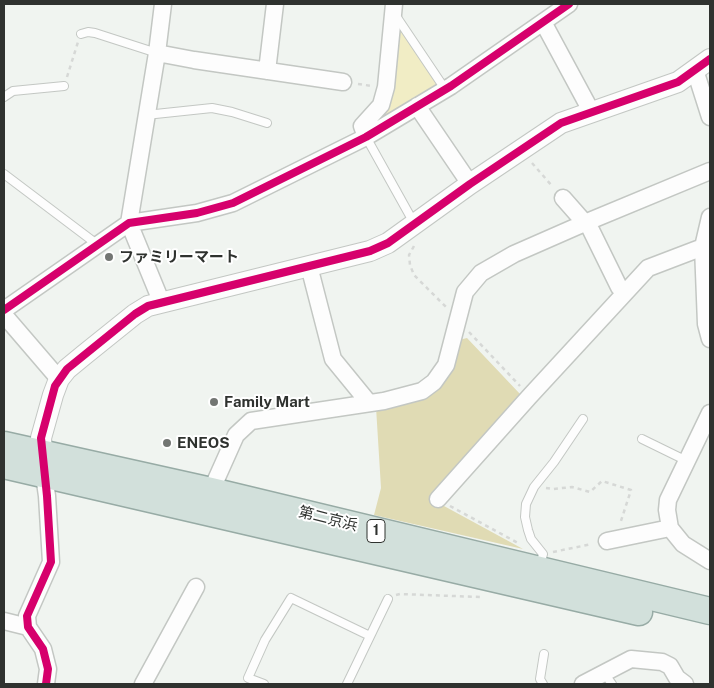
<!DOCTYPE html>
<meta charset="utf-8">
<style>
body{margin:0}
#map{position:relative;width:714px;height:688px;overflow:hidden;background:#f0f4f0;font-family:"Public Sans",sans-serif}
canvas{display:block}
.frame{position:absolute;inset:0;border:5px solid #2f322f;pointer-events:none}
</style>
<div id="map">
<canvas width="714" height="688"></canvas>
<div class="frame"></div>
</div>
<script>
const g = document.querySelector('canvas').getContext('2d');
g.lineJoin = 'round';
function paint(path, color) { g.fillStyle = color; g.fill(path, 'evenodd'); }
const toPath = rows => new Path2D(rows.map(r => 'M' + r).join(''));
function strokePath(path, color, width, dash) { g.strokeStyle = color; g.lineWidth = width; g.lineCap = dash ? 'butt' : 'round'; g.setLineDash(dash || []); g.stroke(path); }
function label(font, color, halo, rows, align = 'center') {
  g.font = font + ' "Public Sans","Noto Sans JP",sans-serif'; g.lineWidth = 4; g.setLineDash([]); g.textBaseline = 'middle'; g.strokeStyle = halo; g.fillStyle = color; for (const [text, x, y, turn = 0] of rows) {
    g.save(); g.translate(x, y); g.rotate((+turn || 0) * Math.PI / 180); g.textAlign = isNaN(turn) ? turn : align; if (halo) g.strokeText(text, 0, 0); g.fillText(text, 0, 0); g.restore();
  }
}
const green = toPath([
 [398,25,439,87,373,125]
]);
const forest = toPath([
 [467,338,520,394,519,402,433,500,523,549,374,515,381,488,376,407,413,399,459,340]
]);
const path = toPath([
 [67,77,78,42],
 [358,84,372,86],
 [532,163,553,187],
 [414,246,409,255,410,265,414,275,447,308],
 [469,332,520,386],
 [546,488,553,489,572,487,590,492,602,481,631,490,620,524],
 [450,506,518,543],
 [553,552,592,544],
 [396,595,400,594,480,597]
]);
const service = toPath([
 [396,16,445,89],
 [81,34,88,32,95,33,157,53],
 [4,97,13,91,64,86],
 [146,115,212,108,232,112,267,123],
 [366,137,414,223],
 [4,174,98,245],
 [642,439,687,461],
 [540,566,543,554,531,539,528,530,525,517,526,504,534,487,554,462,583,419],
 [604,673,612,684],
 [264,684,248,678,265,640,291,598,370,636],
 [347,684,388,599],
 [543,684,540,679,544,654]
]);
const minor = toPath([
 [543,22,591,111],
 [157,53,194,60,343,82],
 [695,70,710,117],
 [267,71,275,4],
 [417,106,470,184],
 [366,137,362,126,381,105,386,87,394,4],
 [563,198,585,223],
 [710,217,703,247,706,324,710,339],
 [587,222,619,287,626,292],
 [309,266,333,359,369,403],
 [161,301,129,223,157,53,163,4],
 [4,310,129,223,197,213,233,203,366,137,451,86,569,4],
 [4,315,59,379],
 [710,413,668,500,667,510,670,528,683,544,710,561],
 [44,475,47,496,51,562,27,616,28,627,43,649,48,669,46,684],
 [211,491,236,435,251,421,384,401,422,391,434,382,446,365,465,292,481,273,514,254,587,222,710,171],
 [438,499,529,397,648,268,703,247],
 [607,541,670,528],
 [4,621,28,627],
 [143,684,196,587],
 [583,684,631,659,662,662,670,666,677,678,685,684]
]);
const tertiary = toPath([
 [43,465,41,438,53,395,59,379,67,369,84,355,135,314,148,306,370,251,388,243,470,184,561,123,678,82,710,59]
]);
const trunk = toPath([
 [4,445,211,491,710,611],
 [4,465,639,612]
]);
const cycleway = toPath([
 [4,310,129,223,197,213,233,203,366,137,451,86,569,4],
 [46,684,48,669,43,649,28,627,27,616,51,562,47,496,41,438,55,386,67,369,135,314,148,306,370,251,388,243,470,184,561,123,678,82,710,59]
]);
const markers = [
 [109,257,5,"#737673"],
 [214,402,5,"#737673"],
 [167,443,5,"#737673"]
];
const shields = [
 [376,531,18]
];
const shieldNames = [
 ["1",376,531]
];
const poiNames = [
 ["ファミリーマート",119,257],
 ["Family Mart",224,402],
 ["ENEOS",177,443]
];
const streetNames = [
 ["第二京浜",328,519,14]
];
paint(green, '#f1edc5');
paint(forest, '#e0dbb4');
strokePath(service, '#c3c7c3', 10);
strokePath(minor, '#c3c7c3', 19);
strokePath(tertiary, '#c3c7c3', 22);
strokePath(trunk, '#97aba5', 29);
strokePath(path, '#d6d8d6', 2.5, [4, 4]);
strokePath(service, '#fdfdfd', 8);
strokePath(minor, '#fdfdfd', 16);
strokePath(tertiary, '#fdfdfd', 20);
strokePath(trunk, '#d2e0db', 26);
strokePath(cycleway, '#d6006c', 8);
for (const [x, y, r, color] of markers) { const dot = new Path2D(); dot.arc(x, y, r, 0, 2 * Math.PI); g.fillStyle = color; g.fill(dot); strokePath(dot, '#fff', 2); }
for (const [x, y, w] of shields) { const box = new Path2D(); box.roundRect(x - w / 2, y - 11.5, w, 23, 4); g.fillStyle = '#fff'; g.fill(box); strokePath(box, '#2f322f', 1); }
label('bold 14px', '#2f322f', null, shieldNames);
label('bold 15px', '#2f322f', '#fff', poiNames, 'left');
label('15px', '#2f322f', '#fff', streetNames);
</script>
